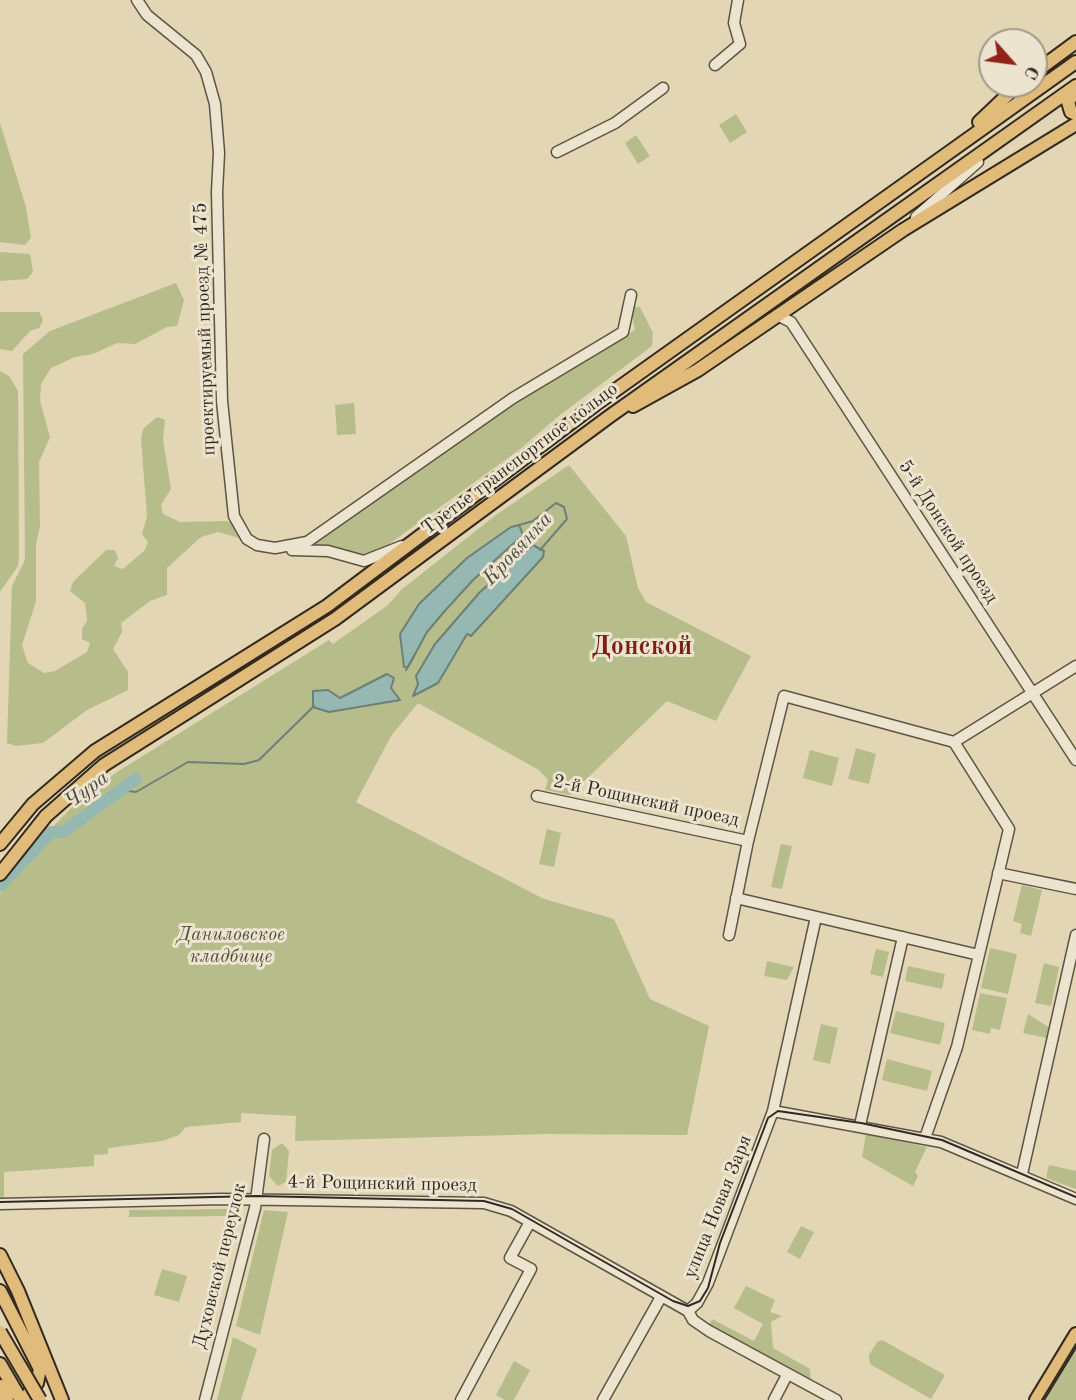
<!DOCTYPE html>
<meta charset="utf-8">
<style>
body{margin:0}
#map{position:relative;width:1076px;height:1400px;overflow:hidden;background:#e2d6b5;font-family:"Old Standard TT",serif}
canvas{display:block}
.north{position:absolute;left:978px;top:28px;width:70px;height:70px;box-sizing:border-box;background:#ece4cf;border:2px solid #a29989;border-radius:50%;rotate:118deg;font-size:19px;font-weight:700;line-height:28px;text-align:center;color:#32291f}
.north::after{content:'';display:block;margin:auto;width:24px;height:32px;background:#8f2418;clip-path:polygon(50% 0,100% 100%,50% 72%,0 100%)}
</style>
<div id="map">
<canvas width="1076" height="1400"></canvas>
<div class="north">С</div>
</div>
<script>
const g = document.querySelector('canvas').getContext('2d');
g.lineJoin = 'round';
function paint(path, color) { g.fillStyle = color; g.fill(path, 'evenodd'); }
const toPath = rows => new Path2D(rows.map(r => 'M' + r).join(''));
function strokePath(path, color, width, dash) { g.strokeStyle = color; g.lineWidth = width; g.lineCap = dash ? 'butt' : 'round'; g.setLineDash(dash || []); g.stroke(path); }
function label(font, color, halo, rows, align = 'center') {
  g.font = font + ' "Old Standard TT",serif'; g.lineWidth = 6; g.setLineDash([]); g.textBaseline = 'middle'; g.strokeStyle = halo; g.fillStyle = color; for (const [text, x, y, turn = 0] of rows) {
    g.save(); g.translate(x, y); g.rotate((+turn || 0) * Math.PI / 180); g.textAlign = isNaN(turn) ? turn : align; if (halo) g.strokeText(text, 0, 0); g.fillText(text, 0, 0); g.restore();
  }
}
const green = toPath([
 [736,114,747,132,730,143,719,125],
 [0,123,26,207,31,238,25,245,0,242],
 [636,135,650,156,638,164,625,143],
 [0,252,30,254,33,272,27,279,0,281],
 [176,283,184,300,177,326,167,327,135,344,117,343,93,354,75,357,51,368,41,384,40,401,50,437,39,462,40,526,36,544,36,601,22,645,28,663,44,673,55,671,87,652,90,643,82,639,82,629,87,621,85,603,70,591,73,582,106,550,115,550,118,558,114,566,123,569,145,550,148,542,142,534,147,516,141,439,143,429,157,417,165,420,163,439,171,489,161,505,163,514,180,522,227,521,235,525,239,538,218,532,201,537,167,568,167,595,150,601,121,623,122,632,113,649,128,672,128,690,87,710,43,743,16,746,7,743,12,586,25,560,23,354,50,331],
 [630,307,640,307,653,333,652,346,560,415,519,450,385,547,361,555,329,547,296,545,416,460,635,330],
 [0,312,39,312,43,320,39,328,30,331,12,351,0,349],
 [0,371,9,376,18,391,19,556,18,566,0,592],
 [354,403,356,434,337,435,335,405],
 [569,465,626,536,638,588,646,602,751,656,716,721,667,701,570,795,545,790,548,780,539,770,418,703,391,736,356,802,544,899,614,919,650,999,709,1026,687,1135,546,1134,295,1141,296,1116,241,1113,241,1122,186,1127,179,1135,162,1141,108,1148,108,1154,94,1155,94,1166,4,1172,4,1198,0,1197,0,894,29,851,79,800,117,772,329,640,333,644,388,605,401,590,496,515],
 [856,748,876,754,869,784,848,779],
 [810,750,839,758,832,786,803,778],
 [547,829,561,833,554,867,539,864],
 [781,844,792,846,782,889,771,887],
 [1022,885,1042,890,1031,936,1020,933,1022,924,1013,921],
 [990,948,1017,954,1008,994,981,988],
 [876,949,889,952,883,977,870,974],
 [767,961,794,967,787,980,764,976],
 [1044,963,1059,967,1051,1006,1035,1003],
 [908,966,945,974,942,989,905,981],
 [980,993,1007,998,1000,1030,991,1028,990,1034,972,1030],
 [896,1011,945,1023,940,1045,890,1033],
 [1028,1014,1050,1028,1047,1038,1023,1033],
 [821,1024,838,1028,830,1064,813,1060],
 [887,1059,932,1071,927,1091,882,1080],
 [866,1134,927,1147,915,1172,918,1176,913,1186,862,1157],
 [282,1143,289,1151,286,1182,278,1186,269,1176,272,1150],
 [1049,1165,1076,1171,1076,1189,1046,1178],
 [227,1209,227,1216,129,1217,129,1210],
 [264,1210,288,1212,260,1335,236,1326],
 [801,1226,814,1232,800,1259,787,1252],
 [162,1269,187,1276,179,1302,154,1295],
 [746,1286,775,1300,770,1312,782,1316,771,1322,773,1348,810,1369,811,1385,709,1325,712,1319,754,1341,763,1324,734,1308],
 [233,1337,257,1349,241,1400,217,1400],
 [882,1340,945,1375,931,1399,870,1364,869,1355,877,1342],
 [1076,1349,1076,1400,1046,1400],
 [514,1361,530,1370,514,1400,505,1400,496,1395]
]);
const water = toPath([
 [519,525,523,535,473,580,443,613,427,632,408,667,404,667,400,634,419,604,467,558,511,527,519,525],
 [533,545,544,551,543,557,471,636,467,634,438,683,413,696,418,684,416,676,435,644,480,592,533,545],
 [387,674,394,678,391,688,400,700,329,712,313,707,313,691,328,690,340,698,387,674]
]);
const stream = toPath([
 [519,525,533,521,556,503,564,507,567,519,540,550],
 [406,670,414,656],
 [122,790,136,792,188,762,244,764,259,760,314,706]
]);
const river = toPath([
 [0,886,51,832,63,832,136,779]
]);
const minor = toPath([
 [137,0,147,15,196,55,206,72,215,104,219,153,217,192,222,401,234,516,247,539,257,545,275,548,307,542,513,398,623,332,631,295],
 [715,65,740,44,734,23,738,0],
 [557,152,615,123,663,88],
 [916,217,978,162],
 [777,315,791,322,1076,760],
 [292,550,328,551,364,561,402,546],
 [537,796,748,841],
 [998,873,1076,889],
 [736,898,979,955],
 [729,935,748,841,784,696,954,742,1076,666],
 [773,1111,941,1142,1076,1199],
 [860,1125,903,937],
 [925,1138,957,1047,1009,829,954,742],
 [1022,1174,1076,935],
 [0,1204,222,1199,484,1203,511,1211,688,1311,693,1320,709,1331,836,1400],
 [688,1311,697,1303,708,1283,773,1111,816,917],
 [205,1400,255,1208,264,1139],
 [461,1400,531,1269,510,1258,530,1222],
 [603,1400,661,1297],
 [774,1400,787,1375]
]);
const major = toPath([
 [1034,73,1076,42],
 [1076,90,1068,102,1071,112,1076,114],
 [979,122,1019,84],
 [633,406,698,370,903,230,1076,124],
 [0,844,33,804,95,751,327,606,596,404,1076,62],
 [0,874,46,816,104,765,335,619,610,416,1076,86],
 [0,1255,18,1291,62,1400],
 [0,1291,40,1369,37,1383,24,1400],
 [0,1364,21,1400],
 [0,1386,7,1400],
 [1036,1400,1076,1334]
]);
const tram = toPath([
 [0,1202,256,1196,484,1201,512,1209,673,1301,688,1306,700,1301,708,1288,720,1243,768,1118,778,1111,861,1123,942,1140,1076,1197],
 [1042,1400,1076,1344]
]);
const majorBridge = toPath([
 [0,1332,40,1400]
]);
const streetNames = [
 ["проектируемый проезд № 475",205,329,-92],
 ["Третье транспортное кольцо",520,459,-37],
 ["5-й Донской проезд",948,532,57],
 ["2-й Рощинский проезд",646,801,12],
 ["4-й Рощинский проезд",382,1184,1],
 ["улица Новая Заря",718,1207,-68],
 ["Духовской переулок",220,1266,-76]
];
const parkNames = [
 ["Даниловское",231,935],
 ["кладбище",231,957]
];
const waterNames = [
 ["Кровянка",518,549,-47],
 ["Чура",87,790,-36]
];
const districtNames = [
 ["Донской",642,647]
];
paint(green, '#b6bd8b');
paint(water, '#95b8b2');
strokePath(water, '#6d7f77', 2);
strokePath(stream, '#6d7f77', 2);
strokePath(river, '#95b8b2', 12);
strokePath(minor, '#5e5444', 13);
strokePath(major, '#32291f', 16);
strokePath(minor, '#ece4cf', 10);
strokePath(major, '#e1bb7a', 12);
strokePath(tram, '#32291f', 2);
strokePath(majorBridge, '#32291f', 16, []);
strokePath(majorBridge, '#e1bb7a', 12);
label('19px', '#32291f', '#ece4cf', streetNames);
label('italic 19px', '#534e3a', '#ece4cf', parkNames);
label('italic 21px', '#4b4d44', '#ece4cf', waterNames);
label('bold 26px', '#7a1f14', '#ece4cf', districtNames);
</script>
